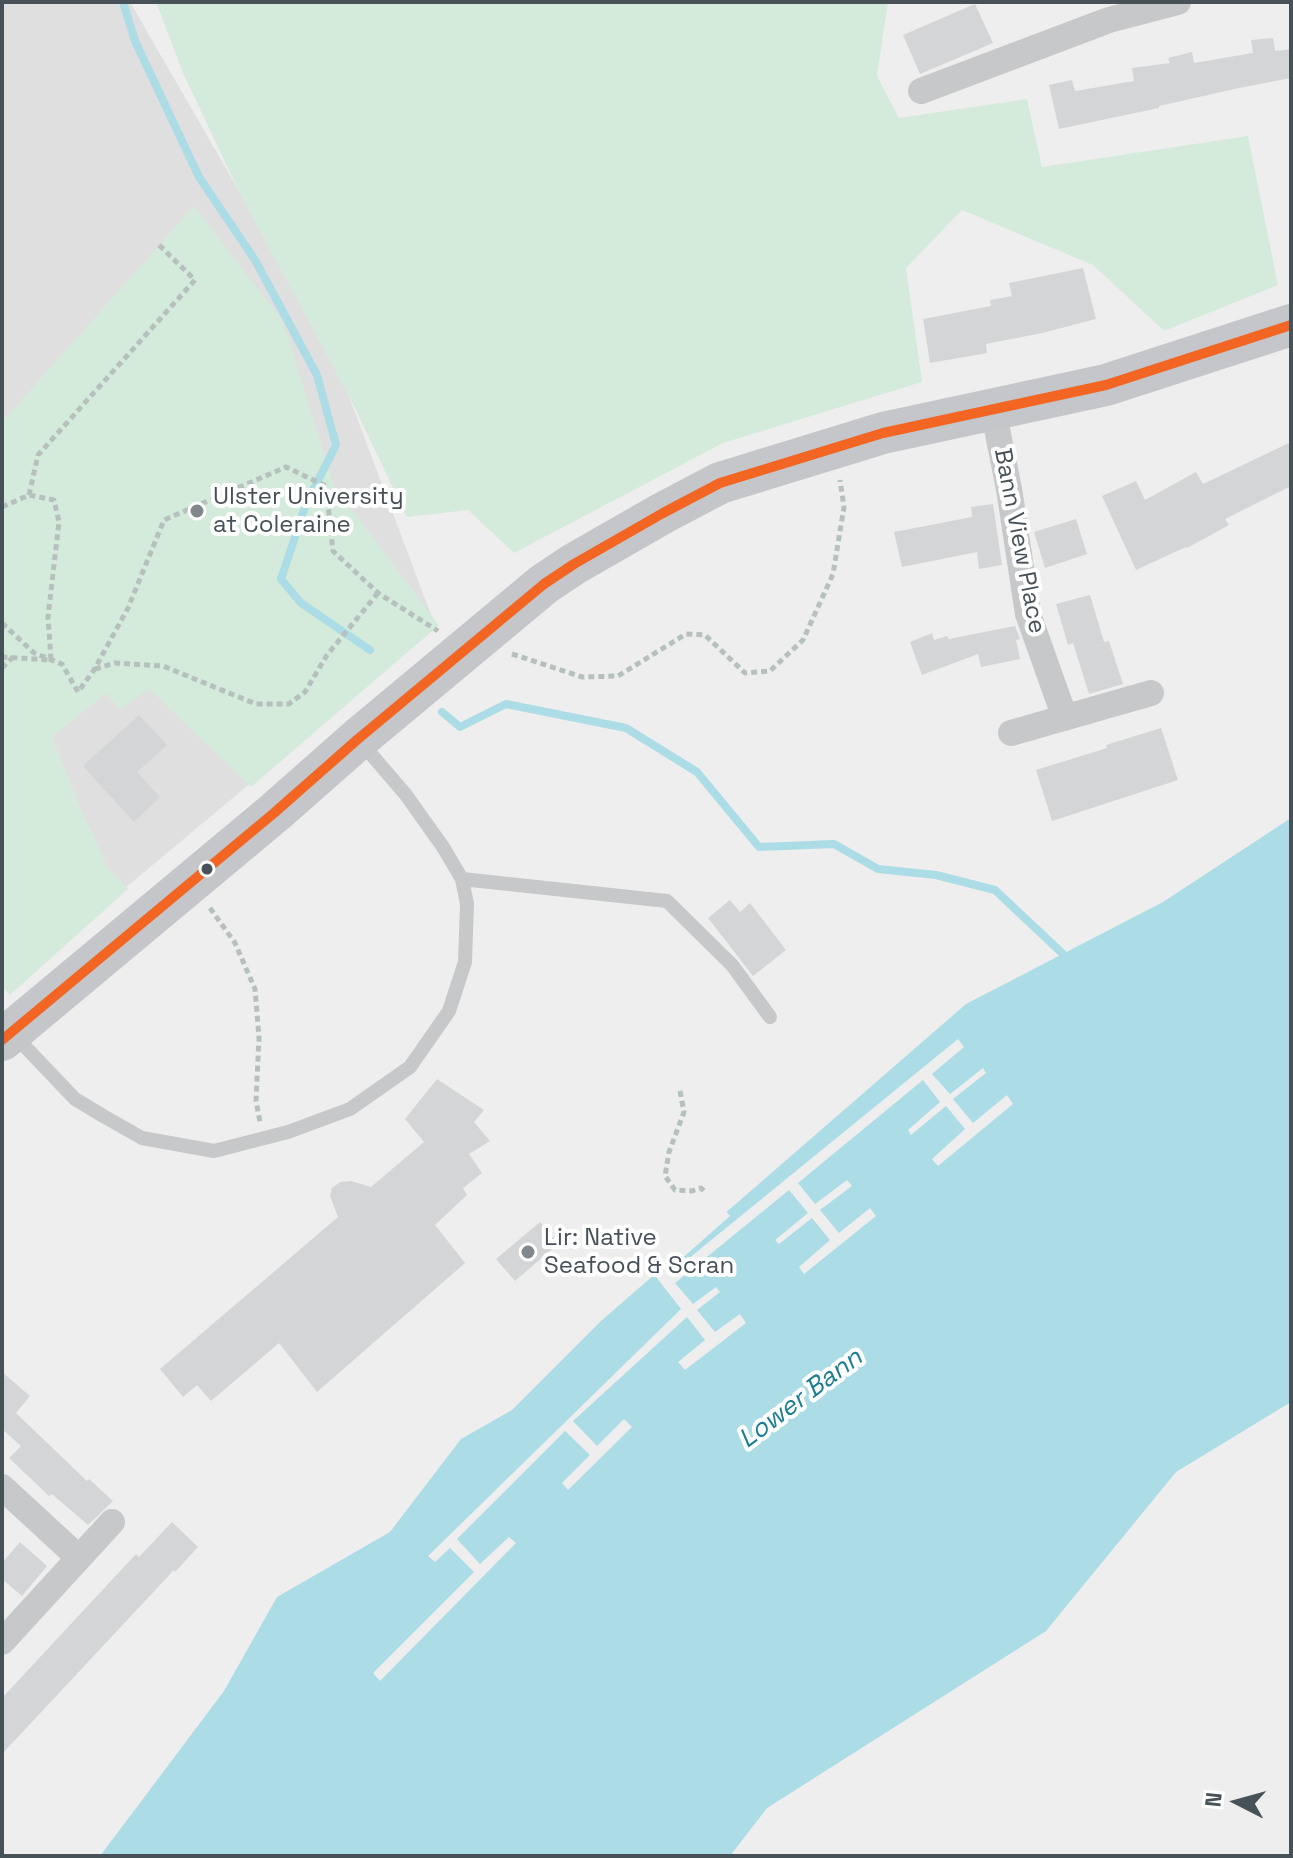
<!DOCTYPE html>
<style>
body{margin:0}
#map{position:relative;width:1293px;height:1858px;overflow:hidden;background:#eee;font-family:"Space Grotesk",sans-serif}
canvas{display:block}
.frame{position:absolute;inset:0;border:4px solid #475158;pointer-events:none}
.north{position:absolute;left:1197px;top:1762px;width:80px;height:80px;-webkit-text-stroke:6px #fff;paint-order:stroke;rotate:276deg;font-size:22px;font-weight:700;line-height:32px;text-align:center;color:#475158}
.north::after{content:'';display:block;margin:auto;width:28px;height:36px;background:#475158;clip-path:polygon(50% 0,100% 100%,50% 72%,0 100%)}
</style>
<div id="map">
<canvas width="1293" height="1858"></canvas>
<div class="frame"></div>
<div class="north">N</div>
</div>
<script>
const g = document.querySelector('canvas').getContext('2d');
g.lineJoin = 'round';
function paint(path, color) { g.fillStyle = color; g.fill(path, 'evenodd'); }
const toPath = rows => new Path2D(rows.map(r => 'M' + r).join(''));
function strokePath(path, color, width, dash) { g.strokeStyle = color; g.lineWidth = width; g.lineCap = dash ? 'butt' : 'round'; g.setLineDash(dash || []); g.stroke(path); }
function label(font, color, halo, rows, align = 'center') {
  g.font = font + ' "Space Grotesk",sans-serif'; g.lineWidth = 8; g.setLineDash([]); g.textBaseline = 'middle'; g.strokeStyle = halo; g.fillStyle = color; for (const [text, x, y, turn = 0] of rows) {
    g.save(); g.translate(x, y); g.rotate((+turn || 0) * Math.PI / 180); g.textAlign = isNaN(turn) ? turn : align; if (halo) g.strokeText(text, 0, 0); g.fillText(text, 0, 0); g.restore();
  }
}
const education = toPath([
 [2,2,130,2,333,354,436,628,2,991]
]);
const green = toPath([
 [156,2,888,2,877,76,899,118,1027,99,1042,167,1248,136,1278,285,1164,331,1093,265,962,210,906,268,922,382,723,443,514,553,468,510,407,517,348,394,240,194,183,73],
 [194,206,283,322,334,486,439,625,251,787,149,689,120,710,106,693,52,737,81,809,108,868,128,889,10,995,2,987,2,422]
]);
const water = toPath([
 [1291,818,1291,1402,1176,1472,1046,1631,767,1808,730,1856,100,1856,224,1691,277,1597,390,1532,461,1439,512,1410,601,1321,966,1004,1163,902]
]);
const pier = toPath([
 [958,1039,964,1047,932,1074,950,1094,983,1068,986,1073,953,1099,973,1123,1007,1095,1013,1104,938,1166,932,1159,965,1129,946,1106,911,1135,908,1130,940,1102,923,1080,798,1183,815,1204,847,1180,852,1186,820,1210,839,1233,870,1208,876,1216,804,1274,799,1267,830,1240,812,1218,779,1244,775,1240,808,1213,789,1190,675,1283,693,1304,716,1287,720,1292,697,1310,715,1332,740,1314,746,1323,685,1370,678,1362,705,1340,687,1317,573,1421,597,1446,624,1419,632,1427,568,1490,562,1483,590,1455,565,1431,457,1539,480,1564,509,1537,516,1543,380,1681,373,1673,474,1572,450,1548,435,1562,428,1556,681,1309,653,1273,724,1209,730,1216,670,1269,672,1272]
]);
const stream = toPath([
 [123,2,135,41,199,177,255,260,317,375,336,445,306,504,281,579,301,603,370,650],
 [442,712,460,727,506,704,626,728,697,772,759,847,834,844,878,869,936,875,995,890,1063,954,1066,960]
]);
const building = toPath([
 [975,4,993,43,920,74,903,35],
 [1273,38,1275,51,1291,49,1291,78,1239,88,1159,106,1159,108,1059,129,1049,85,1072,80,1075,91,1134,81,1132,68,1170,63,1168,58,1192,52,1194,63,1253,53,1251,40],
 [1083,268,1096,319,1042,333,986,344,987,353,930,363,923,319,991,306,990,300,1012,296,1009,283],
 [1291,442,1291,486,1225,519,1229,525,1187,548,1186,547,1136,570,1102,496,1136,481,1145,500,1196,472,1203,484],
 [993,504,1002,565,979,569,977,552,902,567,894,532,972,517,971,507],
 [1076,519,1087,554,1045,568,1034,532],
 [1090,595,1104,642,1109,641,1123,684,1089,694,1073,643,1068,645,1056,604],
 [1015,626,1020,639,1016,640,1020,659,981,667,978,654,922,675,910,642,932,633,934,640,947,636,949,639],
 [139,715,167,745,137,772,160,797,134,822,83,766],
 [1161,728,1178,780,1052,821,1036,770,1107,748,1106,745],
 [730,900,740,912,750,903,786,950,753,976,708,918],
 [437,1079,484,1110,474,1122,490,1141,469,1154,482,1173,463,1188,467,1195,435,1225,465,1263,317,1392,279,1343,211,1401,197,1385,183,1397,160,1369,338,1217,330,1196,332,1188,340,1182,351,1181,371,1187,424,1142,405,1119],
 [540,1222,558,1244,515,1281,496,1259],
 [2,1372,30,1396,16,1413,87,1481,89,1479,113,1501,88,1525,52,1494,49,1496,9,1458,21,1446,2,1429],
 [172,1522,198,1547,175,1572,174,1570,2,1754,2,1698,136,1554,139,1557],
 [20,1542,47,1566,22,1596,2,1579,2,1563]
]);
const path = toPath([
 [29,495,38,455,195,280,159,245],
 [2,507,29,495,54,500,59,522,48,617,51,660,2,657],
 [2,623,34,653,62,664,78,692,94,670,128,608,164,520,286,467,326,486,333,551,378,593,438,631],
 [512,654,582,677,618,676,686,634,705,635,745,673,770,671,803,640,833,574,844,507,840,480],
 [2,668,13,657],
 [95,669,115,663,163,666,256,704,289,704,305,692,327,655,378,593],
 [210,908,235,943,255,989,259,1037,256,1101,260,1122],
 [680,1091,684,1112,669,1152,665,1176,675,1190,692,1191,701,1188,705,1192]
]);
const service = toPath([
 [462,879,667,901,732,965,770,1017],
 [14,1035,75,1099,105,1117,142,1138,214,1151,288,1132,350,1109,410,1067,449,1011,465,962,467,904,462,879,443,847,406,795,359,740]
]);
const minor = toPath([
 [921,91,1109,20,1178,2],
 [993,409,1009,489,1028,614,1065,718],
 [1011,733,1151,693],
 [2,1487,79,1558],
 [2,1642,112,1522]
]);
const primary = toPath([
 [2,1040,274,813,358,739,544,584,574,564,663,513,720,483,883,433,1106,385,1291,325]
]);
const bus1 = toPath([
 [2,1040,274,813,358,739,544,584,574,564,663,513,720,483,883,433,1106,385,1291,325]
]);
const markers = [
 [197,511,8,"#81888c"],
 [207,869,7,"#475158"],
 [528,1252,8,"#81888c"]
];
const poiNames = [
 ["Ulster University",213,497],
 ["at Coleraine",213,525],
 ["Lir: Native",544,1238],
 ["Seafood & Scran",544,1266]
];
const streetNames = [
 ["Bann View Place",1019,541,79]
];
const waterNames = [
 ["Lower Bann",801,1399,-37]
];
paint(education, '#e0dfdf');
paint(green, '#d4ebdc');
paint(water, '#acdce6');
paint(pier, '#eee');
strokePath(stream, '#acdce6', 8);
paint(building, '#d4d5d6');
strokePath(path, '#b6c0bd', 5, [6, 4]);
strokePath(service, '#c6c8c9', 14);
strokePath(minor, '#c6c8c9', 26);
strokePath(primary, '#c4c6c9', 42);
strokePath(bus1, '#f26522', 10);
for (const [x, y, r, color] of markers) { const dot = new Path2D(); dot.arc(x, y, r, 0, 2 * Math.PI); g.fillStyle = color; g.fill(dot); strokePath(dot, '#fff', 3); }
label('24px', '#475158', '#fff', poiNames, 'left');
label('24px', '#475158', '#fff', streetNames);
label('italic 26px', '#1a7d91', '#fff', waterNames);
</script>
